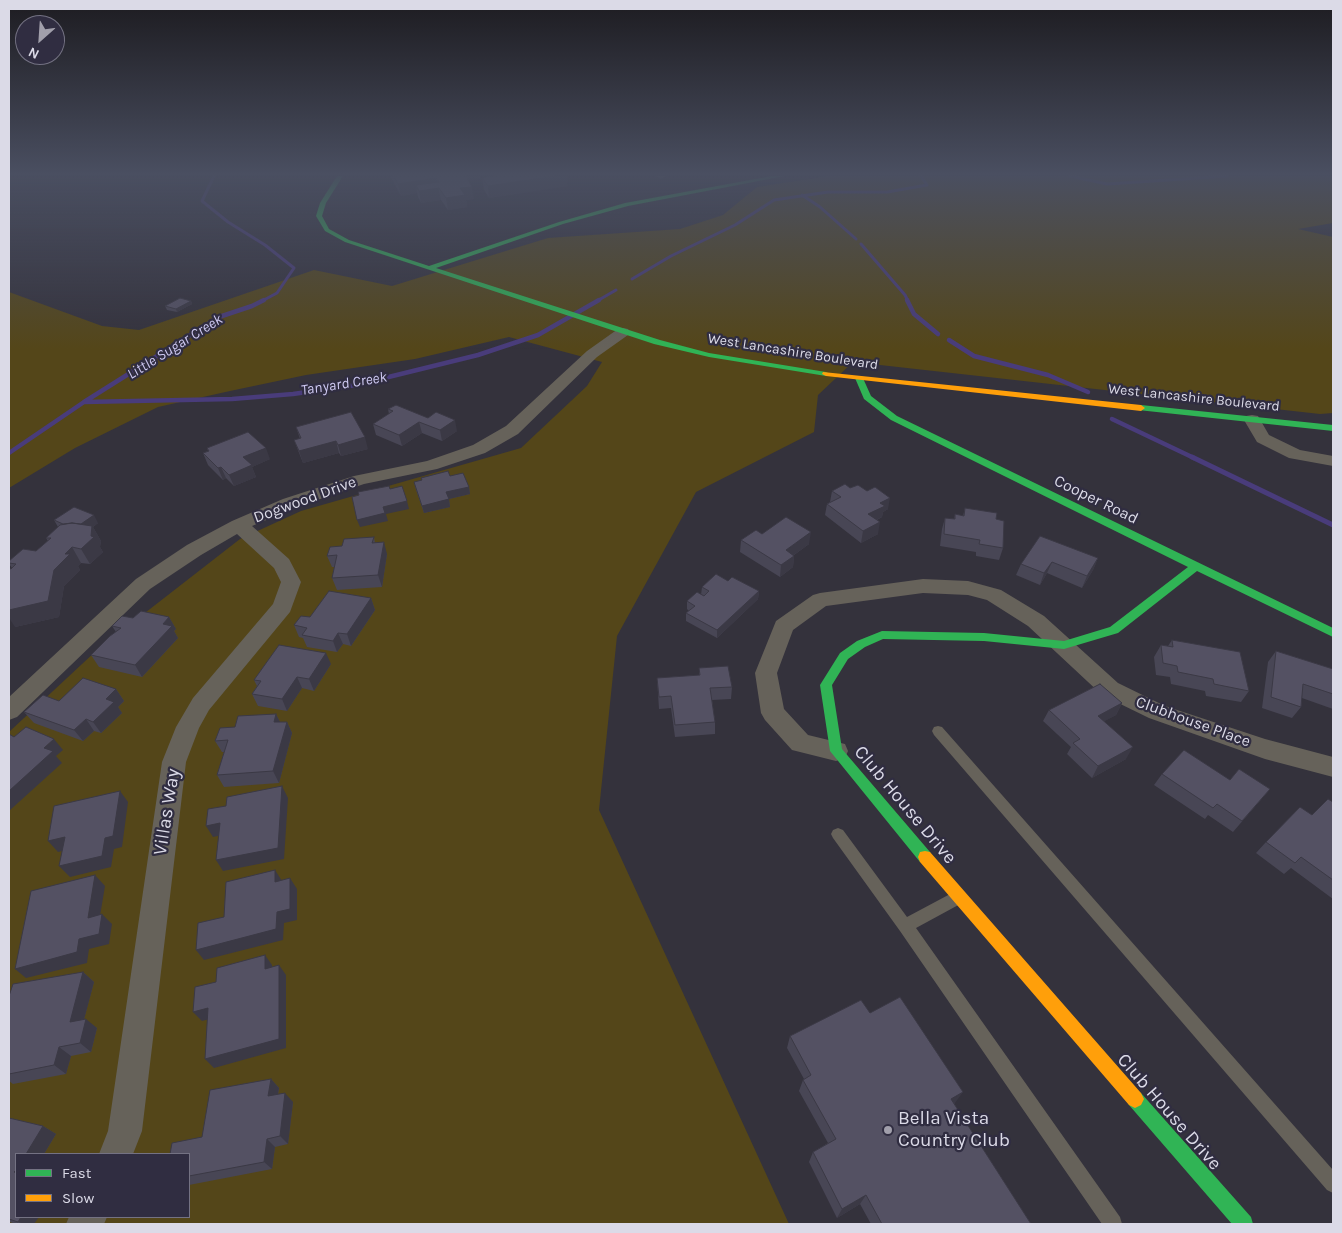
<!DOCTYPE html>
<style>
body{margin:0}
#map{position:relative;width:1342px;height:1233px;overflow:hidden;background:#34323c;font-family:Karla,sans-serif}
canvas{display:block}
.frame{position:absolute;inset:0;border:10px solid #dbdae7;pointer-events:none}
.legend{position:absolute;left:15px;top:1153px;width:175px;height:65px;box-sizing:border-box;background:#302d41;border:1px solid #747283;margin:0;padding:6px 9px;list-style:none;font-size:15px;color:#dbdae7}
.legend li{display:flex;align-items:center;gap:10px;height:25px}
.legend b{width:25px;border:1px solid #747283}
.north{position:absolute;left:15px;top:15px;width:50px;height:50px;box-sizing:border-box;background:#302d41;border:1px solid #747283;border-radius:50%;rotate:206deg;font-size:14px;font-weight:700;line-height:20px;text-align:center;color:#dbdae7}
.north::after{content:'';display:block;margin:auto;width:18px;height:22px;background:#a19fab;clip-path:polygon(50% 0,100% 100%,50% 72%,0 100%)}
</style>
<div id="map">
<canvas width="1342" height="1233"></canvas>
<div class="frame"></div>
<ul class="legend">
<li><b style="height:6px;background:#30b455"></b>Fast</li>
<li><b style="height:6px;background:#ff9f0a"></b>Slow</li>
</ul>
<div class="north">N</div>
</div>
<script>
const g = document.querySelector('canvas').getContext('2d');
g.lineJoin = 'round';
function paint(path, color) { g.fillStyle = color; g.fill(path, 'evenodd'); }
const toPath = rows => new Path2D(rows.map(r => 'M' + r).join(''));
function strokePath(path, color, width, dash) { g.strokeStyle = color; g.lineWidth = width; g.lineCap = dash ? 'butt' : 'round'; g.setLineDash(dash || []); g.stroke(path); }
function label(font, color, halo, rows, align = 'center') {
  g.font = font + ' Karla,sans-serif'; g.lineWidth = 4.5; g.setLineDash([]); g.textBaseline = 'middle'; g.strokeStyle = halo; g.fillStyle = color; for (const [text, x, y, turn = 0] of rows) {
    g.save(); g.translate(x, y); g.rotate((+turn || 0) * Math.PI / 180); g.textAlign = isNaN(turn) ? turn : align; if (halo) g.strokeText(text, 0, 0); g.fillText(text, 0, 0); g.restore();
  }
}
const green = toPath([
 [827,176,1333,176,1333,223,1298,229,1333,237,1333,413,1320,414,853,362,818,395,814,432,696,492,617,636,599,810,789,1224,9,1224,9,732,96,651,240,539,301,511,521,448,587,386,602,362,509,337,415,359,306,375,230,391,158,407,75,448,9,488,9,292,102,326,139,330,314,270,392,286,548,238,680,229,723,215,757,187],
 [16,1154,189,1154,189,1217,16,1217]
]);
const streamFar2 = toPath([
 [214,176,202,201,228,222,265,245,294,268,277,293,262,301],
 [1070,176,1107,184,1227,176],
 [802,195,820,207,856,239],
 [861,244,905,295,908,301],
 [632,279,671,256,735,225,774,200,828,192,887,192,927,185,921,176],
 [597,301,616,290]
]);
const streamFar1 = toPath([
 [907,300,914,314,938,334],
 [949,340,974,356,1048,375,1088,392],
 [84,402,232,399,293,394,356,385,478,355,538,335,599,300],
 [1112,419,1194,458],
 [9,453,84,402,219,317,252,306,264,300]
]);
const stream = toPath([
 [1192,457,1333,525]
]);
const lane = toPath([
 [938,726,942,727,1333,1170,1333,1193,1327,1190,934,735,932,731,934,727,938,726],
 [838,828,843,830,907,917,952,893,957,891,962,893,964,898,962,903,916,928,1120,1217,1122,1224,1102,1224,900,931,833,838,831,834,833,830,838,828]
]);
const street = toPath([
 [655,176,666,176,661,179,655,176],
 [623,328,628,329,630,332,628,335,597,357,518,434,485,453,437,469,364,484,297,507,252,526,289,559,301,582,290,612,209,710,199,728,186,762,142,1131,133,1154,99,1154,108,1131,162,762,176,727,193,698,273,604,281,582,274,568,237,534,201,555,150,589,17,717,9,720,9,697,136,579,187,545,232,521,283,499,354,476,427,461,473,445,506,426,587,351,618,329,623,328],
 [1252,415,1258,416,1269,435,1300,450,1333,456,1333,466,1289,458,1257,442,1244,420,1246,416,1252,415],
 [923,579,968,581,1001,590,1044,616,1118,683,1165,706,1265,739,1333,757,1333,777,1265,759,1149,718,1102,695,1028,626,987,600,968,595,923,593,826,606,793,630,777,673,784,709,808,735,845,744,848,751,845,758,836,761,792,750,765,720,761,713,755,673,776,621,813,595,820,593,923,579],
 [69,1217,107,1217,104,1224,66,1224,69,1217]
]);
const fast = toPath([
 [337,176,343,176,326,203,322,216,329,229,349,240,429,266,559,222,625,203,771,176,785,176,628,206,563,224,436,268,660,340,709,353,826,372,830,374,826,376,709,357,654,344,345,242,325,231,316,216,320,203,337,176],
 [856,376,862,376,871,396,897,416,1333,628,1333,637,1197,571,1118,633,1064,649,984,641,883,639,865,647,848,659,832,685,842,749,930,852,932,857,930,862,925,863,920,862,830,751,820,685,840,653,857,641,882,631,984,633,1064,641,1110,627,1188,567,891,420,864,399,855,378,856,376],
 [1141,405,1333,425,1333,431,1138,410,1137,408,1141,405],
 [1135,1090,1141,1093,1251,1217,1253,1224,1232,1224,1129,1105,1126,1099,1129,1093,1135,1090]
]);
const slow = toPath([
 [823,372,1141,405,1145,408,1141,411,826,376,822,374,823,372],
 [925,851,930,852,1141,1093,1144,1099,1141,1105,1135,1108,1129,1105,920,862,918,857,920,852,925,851]
]);
const wall = toPath([
 [390,176,480,176,481,179,468,181,474,199,466,200,467,207,448,210,441,200,421,203,418,197,417,193,401,196],
 [482,178,568,186,489,198,484,190],
 [191,301,192,304,177,312,167,310,165,306],
 [388,409,457,431,442,441,422,433,402,446,376,435,373,424,389,414],
 [296,427,368,449,341,456,339,453,303,463,294,440,300,439],
 [207,448,270,459,252,467,256,477,234,486,226,478,223,480,208,465,203,453,208,451],
 [450,476,469,487,470,494,449,499,450,507,424,513,416,490,414,482],
 [850,488,888,509,883,512,882,517,877,520,878,534,861,543,825,515,827,504,830,502,832,491],
 [965,508,996,519,1003,548,999,560,976,556,976,552,940,546,942,529,945,518,954,519,955,514,963,516],
 [54,520,98,523,93,527,101,541,100,547,103,552,90,564,81,563,78,566,80,570,64,586,59,617,15,627,12,568,9,564,9,561,36,551,48,541,46,538,58,527],
 [762,534,809,544,794,555,793,567,780,577,740,552,741,540],
 [374,537,375,543,387,554,382,587,337,590,332,578,335,567,332,567,327,556,342,546],
 [1098,558,1093,570,1082,588,1047,573,1040,585,1016,575,1021,564],
 [728,581,759,591,758,599,717,638,686,621,686,613,689,611,687,609,687,601,701,595,702,587],
 [371,598,375,610,351,646,343,644,337,652,307,647,303,638,299,637,294,625,310,617],
 [169,617,176,629,174,631,178,638,142,677,99,667,91,655,116,632,112,626,133,618],
 [1172,640,1249,691,1241,702,1206,696,1205,691,1171,684,1170,677,1156,675,1154,657,1161,645,1168,646],
 [1276,651,1333,669,1333,709,1302,698,1301,707,1292,718,1262,708,1268,662],
 [331,664,314,691,302,688,287,711,258,706,252,694,257,686,254,680],
 [699,668,732,687,731,699,712,700,715,722,715,734,675,737,671,708,659,709,657,678,699,675],
 [116,689,124,701,118,707,122,713,101,733,94,731,83,741,34,723,24,712,59,701],
 [1122,703,1116,715,1104,721,1126,759,1092,778,1067,754,1071,747,1043,721,1049,710],
 [276,714,280,722,287,722,292,733,279,783,224,787,217,775,224,752,222,752,215,741,235,727],
 [1162,774,1230,780,1270,789,1233,832,1208,815,1205,819,1154,785],
 [1333,802,1333,899,1291,868,1284,874,1256,853,1266,842],
 [83,972,94,982,84,1019,97,1028,91,1052,71,1056,66,1074,13,1084,9,1081,9,996],
 [870,1013,955,1103,954,1104,1031,1224,871,1224,860,1204,837,1218,809,1162,813,1152,828,1143,799,1091,803,1080,804,1079,787,1048,790,1036],
 [271,1079,279,1088,278,1095,293,1102,288,1144,275,1147,272,1169,189,1185,189,1154,202,1137],
 [9,1118,43,1126,56,1134,44,1154,16,1154,34,1224,17,1224,9,1222]
]);
const shadedWall = toPath([
 [463,176,480,176,481,179,463,182],
 [555,176,567,176,568,186,489,198,488,186],
 [436,178,441,200,421,203,419,191,416,185,417,193,401,196,398,184],
 [472,187,474,199,466,200,467,207,448,210,446,198,460,188],
 [191,301,192,304,177,312,176,309],
 [455,420,457,431,442,441,440,430],
 [419,422,422,433,402,446,399,435],
 [365,437,368,449,341,456,338,445],
 [336,441,339,453,303,463,299,451],
 [266,448,270,459,252,467,256,477,234,486,229,475,243,457],
 [221,467,226,478,223,480,218,468],
 [469,487,470,494,449,499,450,507,424,513,422,506,446,492],
 [890,498,888,509,883,512,882,517,866,525,868,514,880,503],
 [407,501,409,509,386,514,388,521,360,527,357,520,383,507],
 [94,515,98,523,93,527,101,541,100,547,103,552,90,564,81,549,73,529],
 [880,522,878,534,861,543,863,531],
 [811,532,809,544,784,562,786,550],
 [384,542,387,554,382,587,378,575],
 [72,547,81,563,78,566,80,570,64,586,59,617,15,627,9,618,9,610,54,570,65,554],
 [794,556,793,567,780,577,781,565],
 [1098,558,1093,570,1082,588,1087,576],
 [1052,562,1047,573,1040,585,1044,573],
 [759,591,758,599,717,638,717,630],
 [371,598,375,610,351,646,347,634],
 [169,617,176,629,174,631,178,638,142,677,135,665,163,624],
 [338,633,343,644,337,652,333,641],
 [326,653,331,664,314,691,309,679],
 [297,677,302,688,287,711,282,699],
 [116,689,124,701,118,707,122,713,101,733,93,722,106,699],
 [1122,703,1116,715,1092,728,1098,716],
 [276,714,282,726,274,722],
 [86,719,94,731,83,741,74,730],
 [287,722,292,733,279,783,273,771],
 [54,739,63,750,56,756,62,763,9,811,9,791,44,748],
 [1133,747,1126,759,1092,778,1098,766],
 [282,786,288,798,284,859,223,871,216,860],
 [120,791,128,802,122,847,114,849,111,867,70,877,59,866,105,838],
 [220,823,227,834,213,837,206,826],
 [65,837,74,848,58,852,48,841],
 [275,870,282,881,275,882],
 [95,875,105,886,98,928,88,918],
 [290,878,297,889,297,920,284,923,283,940,204,960,196,950,277,912],
 [102,914,112,924,109,944,89,949,87,963,26,978,15,969,79,939],
 [265,955,272,965,272,979,265,969],
 [279,965,286,975,286,1048,214,1068,205,1059],
 [83,972,94,982,81,1031,70,1022],
 [208,1008,217,1017,202,1021,193,1012],
 [86,1019,97,1028,91,1052,80,1043],
 [59,1047,71,1056,66,1074,54,1065],
 [271,1079,279,1088,276,1105,268,1096],
 [963,1092,955,1103,944,1110,951,1099],
 [285,1093,293,1102,288,1144,280,1136],
 [43,1126,56,1134,44,1154,26,1154],
 [267,1139,275,1147,272,1169,264,1162],
 [866,1195,860,1204,837,1218,842,1209],
 [21,1217,39,1217,34,1224,24,1224,18,1222]
]);
const building = toPath([
 [394,176,466,176,472,187,460,188,465,195,446,198,439,188,419,191,416,185,439,182,436,178,398,184,394,176],
 [496,176,555,176,488,186,482,178,496,176],
 [180,298,191,301,176,309,165,306,180,298],
 [396,405,428,418,436,412,455,420,440,430,419,422,399,435,373,424,393,411,388,409,396,405],
 [351,412,365,437,338,445,336,441,299,451,294,440,301,438,296,427,351,412],
 [248,432,266,448,243,457,252,465,229,475,221,467,218,468,203,453,209,451,207,448,248,432],
 [448,471,450,476,463,473,469,487,446,492,449,499,422,506,414,482,422,480,421,478,448,471],
 [845,484,850,488,858,485,867,491,875,487,890,498,880,503,885,506,868,514,880,522,863,531,827,504,841,497,832,491,845,484],
 [389,486,390,489,402,486,407,501,383,507,385,513,357,520,352,497,359,495,358,492,389,486],
 [74,507,94,515,81,524,72,523,63,524,54,520,74,507],
 [965,508,997,513,996,519,1004,521,1003,548,979,544,980,540,944,534,945,518,955,519,955,514,964,516,965,508],
 [786,517,811,532,786,550,794,556,781,565,741,540,756,530,762,534,786,517],
 [72,523,92,526,91,536,94,537,81,549,72,547,65,554,70,554,54,570,48,601,9,610,9,568,11,569,16,564,9,563,9,561,23,549,36,551,51,538,46,538,60,525,72,523],
 [1040,536,1098,558,1087,576,1052,562,1044,573,1021,564,1040,536],
 [374,537,372,543,384,542,378,575,332,578,337,555,327,556,330,547,342,546,344,539,374,537],
 [716,574,728,581,732,577,759,591,717,630,686,613,695,606,687,601,697,592,704,596,709,591,702,587,716,574],
 [329,591,371,598,347,634,338,633,333,641,302,635,307,628,294,625,301,616,310,617,329,591],
 [141,611,169,617,163,624,172,626,135,665,91,655,110,636,121,628,112,626,122,616,133,618,141,611],
 [1172,640,1240,652,1249,691,1214,684,1213,679,1178,672,1177,666,1163,663,1161,645,1173,647,1172,640],
 [279,645,326,653,309,679,297,677,282,699,252,694,261,681,254,680,279,645],
 [1276,651,1333,669,1333,694,1303,684,1301,707,1271,697,1276,651],
 [728,666,732,687,710,688,715,722,675,725,671,696,659,697,657,678,700,675,699,668,728,666],
 [83,678,116,689,106,699,114,702,93,722,86,719,74,730,24,712,43,695,59,701,83,678],
 [1100,684,1122,703,1098,716,1133,747,1098,766,1073,743,1080,739,1049,710,1100,684],
 [276,714,274,722,287,722,273,771,217,775,228,740,215,741,220,728,235,727,238,716,276,714],
 [26,727,54,739,44,748,53,751,9,791,9,734,14,737,26,727],
 [1184,750,1230,780,1239,769,1270,789,1242,821,1217,804,1213,808,1162,774,1184,750],
 [282,786,278,848,216,860,220,823,206,826,208,809,226,806,227,797,282,786],
 [120,791,113,836,105,838,102,856,59,866,65,837,48,841,54,806,120,791],
 [1328,799,1333,802,1333,880,1301,857,1295,863,1266,842,1300,807,1312,815,1328,799],
 [275,870,275,882,290,878,290,909,277,912,276,929,196,950,198,923,224,917,226,882,275,870],
 [95,875,88,918,102,914,99,934,79,939,77,952,15,969,31,891,95,875],
 [265,955,265,969,279,965,279,1039,205,1059,208,1008,193,1012,195,987,216,982,217,968,265,955],
 [83,972,70,1022,86,1019,80,1043,59,1047,54,1065,9,1074,9,996,13,984,83,972],
 [900,997,963,1092,951,1099,1031,1224,882,1224,866,1195,842,1209,813,1152,836,1139,803,1080,811,1075,790,1036,861,1000,870,1013,900,997],
 [271,1079,268,1096,285,1093,280,1136,267,1139,264,1162,189,1176,189,1154,170,1154,172,1143,202,1137,210,1090,271,1079],
 [9,1118,43,1126,26,1154,16,1154,16,1170,14,1172,16,1173,16,1217,21,1217,18,1222,9,1219,9,1118]
]);
const markers = [
 [888,1130,5,"#a19fab"]
];
const farStreetnames = [
 ["West Lancashire Boulevard",793,352,9],
 ["West Lancashire Boulevard",1194,398,6]
];
const farWaternames = [
 ["Little Sugar Creek",175,347,-32],
 ["Tanyard Creek",344,384,-9]
];
const streetNames = [
 ["Dogwood Drive",305,500,-20],
 ["Cooper Road",1096,500,26],
 ["Clubhouse Place",1193,722,20]
];
const nearStreetnames = [
 ["Club House Drive",905,805,50],
 ["Villas Way",167,812,-81],
 ["Club House Drive",1169,1112,49]
];
const nearPoinames = [
 ["Bella Vista",898,1119],
 ["Country Club",898,1141]
];
paint(green, '#544619');
strokePath(streamFar2, '#493c7b', 3);
strokePath(streamFar1, '#493c7b', 4.5);
strokePath(stream, '#493c7b', 5);
paint(lane, '#66625a');
paint(street, '#66625a');
paint(fast, '#30b455');
paint(slow, '#ff9f0a');
paint(wall, '#484655');
paint(shadedWall, '#3b3945');
paint(building, '#545163');
strokePath(building, '#3b3945', 1);
const sky = g.createLinearGradient(0, 0, 0, 349);
sky.addColorStop(0, '#1d1c21');
sky.addColorStop(0.5, '#4a4f61');
sky.addColorStop(1, '#4a4f6100');
g.fillStyle = sky;
g.fillRect(0, 0, 1342, 349);
for (const [x, y, r, color] of markers) { const dot = new Path2D(); dot.arc(x, y, r, 0, 2 * Math.PI); g.fillStyle = color; g.fill(dot); strokePath(dot, '#302d41', 2); }
label('14px', '#dbdae7', '#302d41', farStreetnames);
label('italic 15px', '#cec9f1', '#302d41', farWaternames);
label('16px', '#dbdae7', '#302d41', streetNames);
label('19px', '#dbdae7', '#302d41', nearStreetnames);
label('19px', '#dbdae7', '#302d41', nearPoinames, 'left');
</script>
